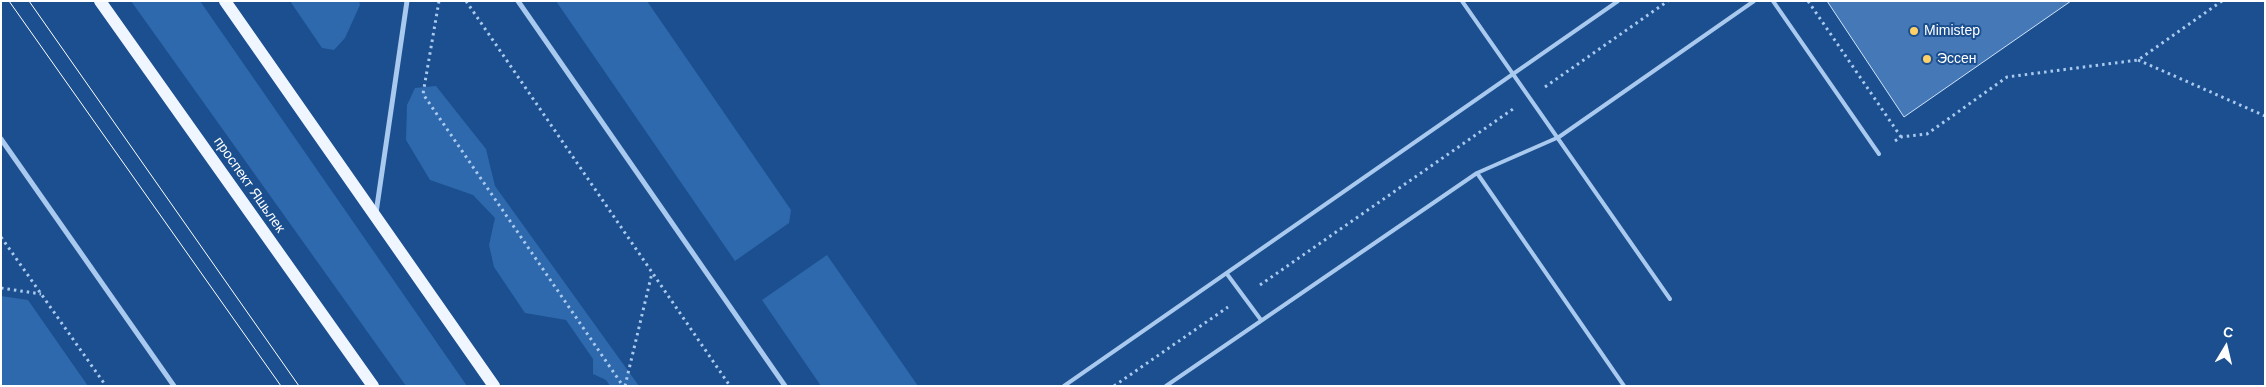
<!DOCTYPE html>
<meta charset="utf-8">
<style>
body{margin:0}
#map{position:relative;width:2266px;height:387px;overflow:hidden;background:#1b4f8f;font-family:Arial,sans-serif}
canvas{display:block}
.frame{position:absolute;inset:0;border:2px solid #fff;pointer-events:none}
.north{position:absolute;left:2201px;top:322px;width:50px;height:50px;-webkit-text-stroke:4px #1b4f8f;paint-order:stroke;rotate:9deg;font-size:14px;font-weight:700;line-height:20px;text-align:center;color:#fff}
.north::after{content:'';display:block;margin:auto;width:18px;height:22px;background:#fff;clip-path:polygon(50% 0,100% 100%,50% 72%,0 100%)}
</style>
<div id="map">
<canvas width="2266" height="387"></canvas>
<div class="frame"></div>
<div class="north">С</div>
</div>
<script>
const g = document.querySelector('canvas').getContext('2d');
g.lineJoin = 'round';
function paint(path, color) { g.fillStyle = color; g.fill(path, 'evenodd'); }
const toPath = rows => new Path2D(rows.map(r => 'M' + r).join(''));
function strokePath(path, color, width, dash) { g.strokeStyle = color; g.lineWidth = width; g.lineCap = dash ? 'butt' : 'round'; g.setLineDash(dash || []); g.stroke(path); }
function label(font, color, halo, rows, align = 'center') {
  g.font = font + ' Arial,sans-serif'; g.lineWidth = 4; g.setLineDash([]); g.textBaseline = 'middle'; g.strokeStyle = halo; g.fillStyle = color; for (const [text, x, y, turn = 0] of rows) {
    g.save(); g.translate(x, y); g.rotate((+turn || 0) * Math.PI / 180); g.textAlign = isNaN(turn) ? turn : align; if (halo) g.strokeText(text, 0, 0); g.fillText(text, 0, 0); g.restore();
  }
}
const green = toPath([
 [131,1,200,1,467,386,406,386],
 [290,1,359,1,360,5,345,38,334,50,322,48],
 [556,1,647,1,791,210,789,223,735,261],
 [436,86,486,149,495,186,639,386,610,386,606,380,593,374,593,359,566,320,525,313,494,267,489,245,495,218,473,195,430,180,406,140,407,105,415,88],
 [827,255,918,386,821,386,762,300],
 [1,296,28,300,88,386,1,386]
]);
const building = toPath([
 [1827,1,2071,1,1904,117,1827,1]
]);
const path = toPath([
 [439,1,423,94,623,386],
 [466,1,730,386],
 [1808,1,1901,137],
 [2138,60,2265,116],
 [1545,87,1668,1],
 [1895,141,1901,137,1927,134,2007,77,2138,60,2222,1],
 [1,237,106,386],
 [1260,285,1513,109],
 [1,288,41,294],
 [625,386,652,273],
 [1114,386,1228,307]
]);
const lane = toPath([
 [1462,1,1670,299],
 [1773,1,1879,154],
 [1477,173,1624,386],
 [1227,274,1261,320],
 [1064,386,1618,1],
 [1166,386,1477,173,1559,137,1754,1]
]);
const street = toPath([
 [518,1,785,386],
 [1,139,174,386],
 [376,213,407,1]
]);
const primary = toPath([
 [100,1,373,386],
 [225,1,494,386]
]);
const tram = toPath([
 [9,1,281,386],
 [29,1,299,386]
]);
const markers = [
 [1914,31,5,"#ffd166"],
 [1927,59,5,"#ffd166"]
];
const poiNames = [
 ["Mimistep",1924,31],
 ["Эссен",1937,59]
];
const streetNames = [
 ["проспект Яшьлек",249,185,55]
];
paint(green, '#2e69ad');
paint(building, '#4478b7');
strokePath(building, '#cfe3fa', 1);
strokePath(path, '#a9c9ee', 3, [2.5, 4]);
strokePath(lane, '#a9c9ee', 4);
strokePath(street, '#a9c9ee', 5);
strokePath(primary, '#f0f6ff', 12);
strokePath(tram, '#fff', 1);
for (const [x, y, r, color] of markers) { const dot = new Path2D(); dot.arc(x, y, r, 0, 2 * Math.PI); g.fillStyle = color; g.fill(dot); strokePath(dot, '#1b4f8f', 2); }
label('14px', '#fff', '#1b4f8f', poiNames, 'left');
label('14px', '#fff', '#1b4f8f', streetNames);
</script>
